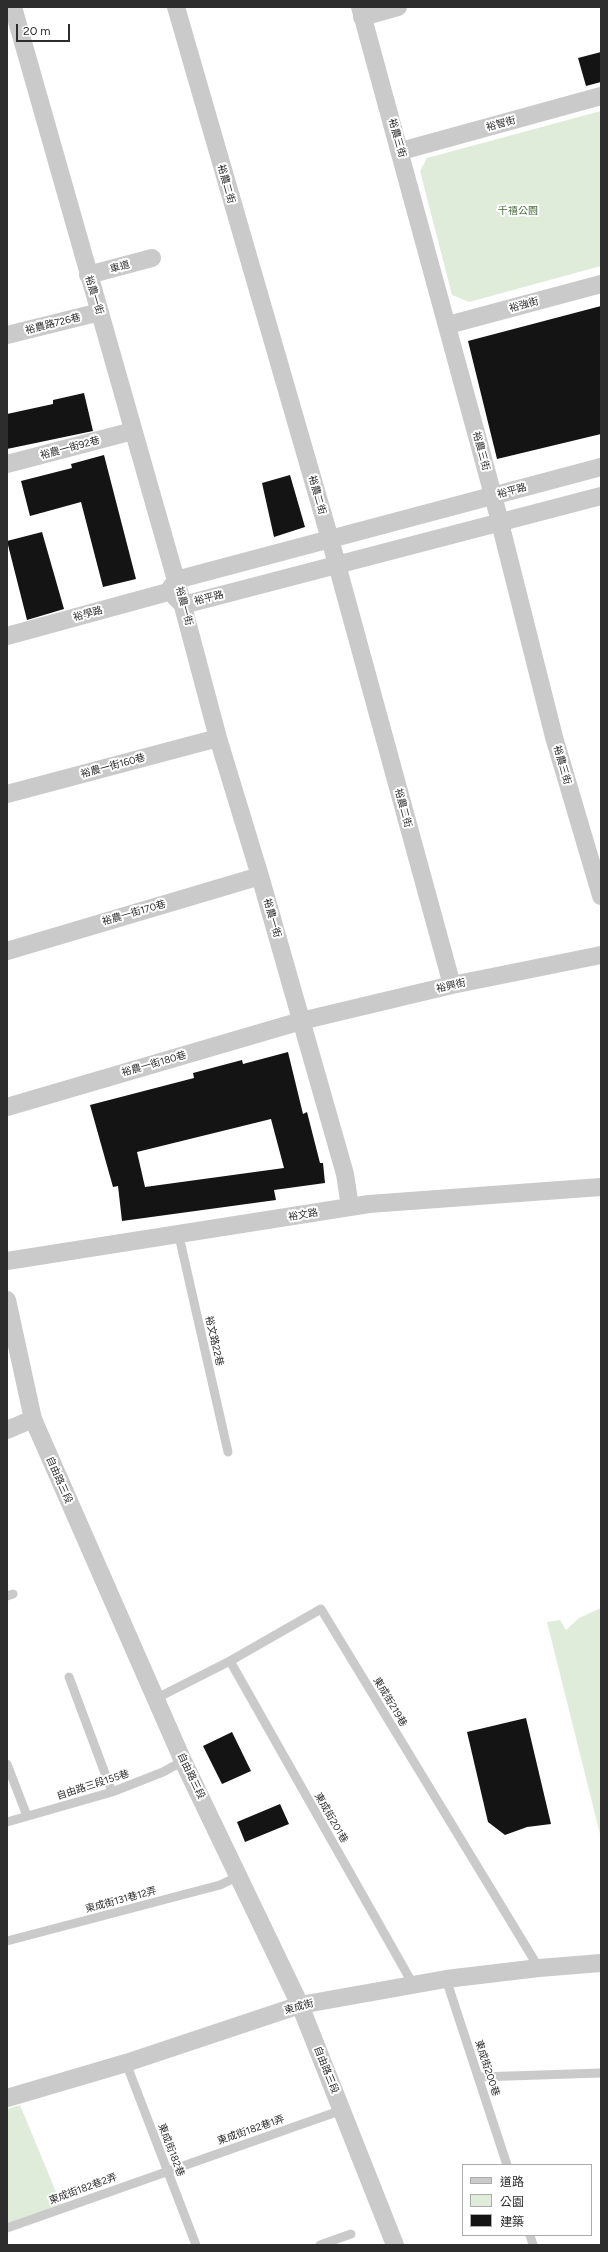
<!DOCTYPE html>
<meta charset="utf-8">
<style>
body{margin:0}
#map{position:relative;width:608px;height:2252px;overflow:hidden;background:#fff;font-family:Figtree,"Noto Sans TC",sans-serif}
canvas{display:block}
.frame{position:absolute;inset:0;border:8px solid #2d2d2d;pointer-events:none}
.legend{position:absolute;left:462px;top:2164px;width:130px;height:72px;box-sizing:border-box;background:#fff;border:1px solid #ababab;margin:0;padding:5px 7px;list-style:none;font-size:12px;color:#2d2d2d}
.legend li{display:flex;align-items:center;gap:8px;height:20px}
.legend b{width:20px;border:1px solid #ababab}
.scale{position:absolute;left:16px;top:24px;width:54px;height:18px;box-sizing:border-box;border:2px solid #2d2d2d;border-top:0;padding-left:5px;font-size:12px;line-height:14px;white-space:nowrap;color:#2d2d2d;-webkit-text-stroke:3px #fff;paint-order:stroke}
</style>
<div id="map">
<canvas width="608" height="2252"></canvas>
<div class="frame"></div>
<ul class="legend">
<li><b style="height:5px;background:#cacaca"></b>道路</li>
<li><b style="height:11px;background:#e0ecda"></b>公園</li>
<li><b style="height:11px;background:#141414"></b>建築</li>
</ul>
<div class="scale">20 m</div>
</div>
<script>
const g = document.querySelector('canvas').getContext('2d');
g.lineJoin = 'round';
function paint(path, color) { g.fillStyle = color; g.fill(path, 'evenodd'); }
const toPath = rows => new Path2D(rows.map(r => 'M' + r).join(''));
function strokePath(path, color, width, dash) { g.strokeStyle = color; g.lineWidth = width; g.lineCap = dash ? 'butt' : 'round'; g.setLineDash(dash || []); g.stroke(path); }
function label(font, color, halo, rows, align = 'center') {
  g.font = font + ' Figtree,"Noto Sans TC",sans-serif'; g.lineWidth = 4; g.setLineDash([]); g.textBaseline = 'middle'; g.strokeStyle = halo; g.fillStyle = color; for (const [text, x, y, turn = 0] of rows) {
    g.save(); g.translate(x, y); g.rotate((+turn || 0) * Math.PI / 180); g.textAlign = isNaN(turn) ? turn : align; if (halo) g.strokeText(text, 0, 0); g.fillText(text, 0, 0); g.restore();
  }
}
const green = toPath([
 [601,111,601,266,469,302,452,295,420,171,427,158],
 [601,1608,601,1838,547,1622,560,1620,566,1630,579,1618],
 [20,2105,61,2204,7,2225,7,2109]
]);
const building = toPath([
 [601,52,601,82,586,86,578,58],
 [601,306,601,434,497,459,468,341],
 [84,393,93,431,7,449,7,414,53,404,53,400],
 [104,455,136,579,103,587,81,502,30,516,21,481,72,468,71,464],
 [290,475,305,527,274,537,262,483],
 [42,532,64,609,27,620,7,541],
 [288,1052,303,1114,307,1112,320,1163,323,1163,325,1183,274,1190,276,1200,122,1221,118,1186,113,1187,90,1105,194,1078,193,1073,242,1060,243,1064],
 [271,1119,284,1168,145,1187,137,1152],
 [526,1718,551,1824,527,1827,505,1835,488,1822,467,1732],
 [232,1732,251,1771,222,1784,203,1746],
 [280,1804,289,1824,245,1842,237,1822]
]);
const lane = toPath([
 [179,1236,228,1452],
 [7,1596,13,1594],
 [230,1661,414,1986],
 [69,1677,112,1792],
 [155,1699,230,1661,321,1609,539,1968],
 [7,1764,27,1816],
 [7,1822,112,1792,163,1772,183,1761],
 [7,1941,220,1885,239,1876],
 [446,1979,507,2165],
 [126,2063,196,2245],
 [479,2077,601,2073],
 [7,2228,342,2110],
 [530,2235,533,2245],
 [320,2245,351,2234]
]);
const street = toPath([
 [13,7,176,580,218,738,260,876,345,1174,350,1207],
 [176,7,330,539,452,985],
 [360,7,493,495,554,737,601,896],
 [362,17,398,7],
 [401,151,601,96],
 [88,275,152,258],
 [448,325,601,284],
 [7,335,100,312],
 [7,464,133,431],
 [170,589,176,580,601,467],
 [175,597,183,605,601,496],
 [7,636,168,592],
 [7,794,218,738],
 [7,951,260,876],
 [7,1107,301,1021,452,985,601,955],
 [7,1261,369,1204,601,1187],
 [7,1300,33,1419,183,1761,300,2005,395,2245],
 [7,1430,33,1419],
 [7,2098,126,2063,300,2005,446,1979,539,1968,601,1963]
]);
const streetNames = [
 ["裕智街",501,124,-15],
 ["裕農三街",397,138,74],
 ["裕農二街",226,184,74],
 ["車道",120,267,-15],
 ["裕農一街",94,295,73],
 ["裕強街",524,305,-15],
 ["裕農路726巷",53,324,-14],
 ["裕農一街92巷",70,448,-15],
 ["裕農三街",481,451,75],
 ["裕平路",512,491,-15],
 ["裕農二街",317,495,74],
 ["裕平路",209,598,-14],
 ["裕農一街",184,606,75],
 ["裕學路",88,614,-15],
 ["裕農三街",562,765,74],
 ["裕農一街160巷",113,766,-15],
 ["裕農二街",403,808,75],
 ["裕農一街170巷",134,913,-16],
 ["裕農一街",272,918,74],
 ["裕興街",451,986,-13],
 ["裕農一街180巷",154,1064,-16],
 ["裕文路",303,1215,-9],
 ["裕文路22巷",214,1341,77],
 ["自由路三段",59,1480,66],
 ["東成街219巷",390,1702,59],
 ["自由路三段",191,1776,64],
 ["自由路三段155巷",93,1785,-18],
 ["東成街201巷",331,1818,60],
 ["東成街131巷12弄",121,1900,-15],
 ["東成街",299,2007,-15],
 ["東成街200巷",487,2068,72],
 ["自由路三段",326,2070,68],
 ["東成街182巷1弄",251,2130,-19],
 ["東成街182巷",171,2150,69],
 ["東成街182巷2弄",83,2189,-20]
];
const parkNames = [
 ["千禧公園",518,211]
];
paint(green, '#e0ecda');
paint(building, '#141414');
strokePath(lane, '#cacaca', 9);
strokePath(street, '#cacaca', 18);
label('10px', '#2d2d2d', '#fff', streetNames);
label('10px', '#476b39', '#fff', parkNames);
</script>
